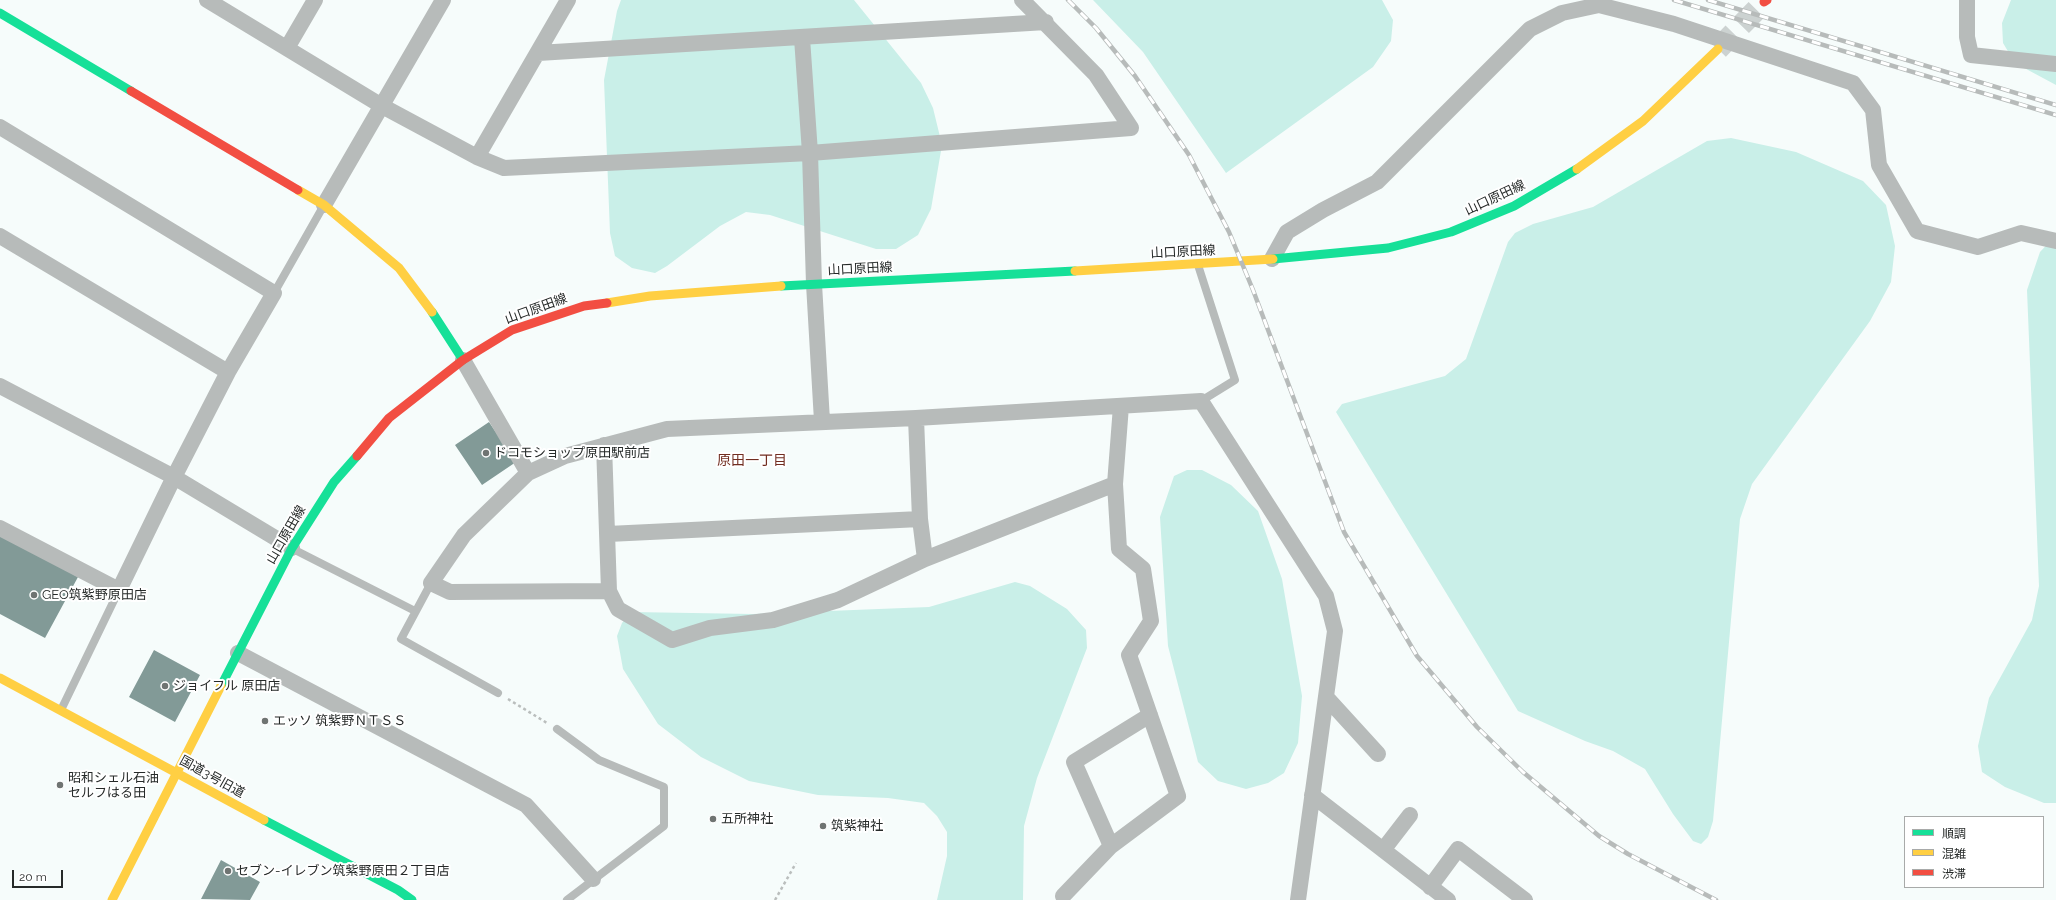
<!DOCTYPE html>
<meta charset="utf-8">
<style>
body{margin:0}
#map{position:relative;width:2056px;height:900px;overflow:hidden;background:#f6fcfb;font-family:Raleway,"Noto Sans JP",sans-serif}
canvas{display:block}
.legend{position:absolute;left:1904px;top:816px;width:140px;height:72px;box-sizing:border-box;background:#fff;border:1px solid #a8aaa9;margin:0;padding:5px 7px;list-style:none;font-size:12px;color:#262a29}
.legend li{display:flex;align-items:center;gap:8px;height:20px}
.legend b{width:20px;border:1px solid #a8aaa9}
.scale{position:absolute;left:12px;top:870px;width:51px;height:18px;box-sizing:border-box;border:2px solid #262a29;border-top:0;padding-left:5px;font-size:12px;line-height:14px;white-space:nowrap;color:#262a29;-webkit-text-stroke:3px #fff;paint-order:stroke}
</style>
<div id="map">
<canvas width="2056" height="900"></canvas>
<ul class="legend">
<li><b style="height:5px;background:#16e098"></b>順調</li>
<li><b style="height:5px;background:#ffcf43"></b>混雑</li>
<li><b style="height:5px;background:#f24e42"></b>渋滞</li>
</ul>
<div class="scale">20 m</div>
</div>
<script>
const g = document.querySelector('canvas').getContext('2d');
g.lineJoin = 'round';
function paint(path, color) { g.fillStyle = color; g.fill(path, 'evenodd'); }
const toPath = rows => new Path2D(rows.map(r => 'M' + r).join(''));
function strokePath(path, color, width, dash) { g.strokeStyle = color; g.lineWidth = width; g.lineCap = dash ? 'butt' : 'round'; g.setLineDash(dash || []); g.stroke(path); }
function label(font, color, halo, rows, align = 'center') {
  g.font = font + ' Raleway,"Noto Sans JP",sans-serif'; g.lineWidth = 4; g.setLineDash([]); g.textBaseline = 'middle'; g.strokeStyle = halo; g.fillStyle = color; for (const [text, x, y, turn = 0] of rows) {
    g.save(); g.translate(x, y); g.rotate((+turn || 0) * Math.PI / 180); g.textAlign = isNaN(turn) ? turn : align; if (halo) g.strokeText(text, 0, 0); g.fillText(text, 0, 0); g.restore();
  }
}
const green = toPath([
 [621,0,854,0,921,83,933,108,942,145,931,209,918,235,896,249,876,249,770,215,746,212,720,226,667,266,655,273,632,268,615,256,610,233,604,80,617,11],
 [1093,0,1382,0,1393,20,1391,41,1373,67,1226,173,1143,52],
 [2011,0,2056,0,2056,85,2015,63,2003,43,2002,23],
 [1731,138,1796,152,1863,181,1886,205,1895,246,1891,282,1870,321,1752,484,1740,519,1713,821,1708,837,1701,844,1693,841,1673,814,1645,769,1613,751,1585,741,1518,711,1336,412,1342,404,1445,376,1466,359,1508,242,1515,233,1533,224,1593,207,1707,141],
 [2056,235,2056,803,2044,803,2005,787,1982,772,1978,746,1989,698,2032,620,2039,586,2027,290,2040,252],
 [1187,470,1202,470,1231,485,1258,511,1282,579,1302,696,1298,743,1284,773,1268,783,1246,789,1218,781,1198,762,1168,646,1160,517,1174,476],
 [1015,582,1030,586,1067,609,1086,630,1087,648,1037,778,1024,826,1023,900,937,900,947,856,947,832,937,816,924,803,888,798,818,795,749,781,701,757,658,724,623,669,617,636,622,623,631,612,753,614,929,607]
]);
const building = toPath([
 [489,422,516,462,482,485,455,445],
 [0,534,78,577,45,638,0,614],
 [154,650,200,675,175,722,129,697],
 [221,860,260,882,250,900,201,899]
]);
const secondaryTunnel = toPath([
 [1718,49,1764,2]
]);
const path = toPath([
 [508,699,547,723],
 [775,900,796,863]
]);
const lane = toPath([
 [1198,265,1235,380,1201,401],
 [274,293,324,205],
 [293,549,415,611],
 [431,583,401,639,498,693],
 [61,710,119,590],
 [557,729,599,760,664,787,664,826,567,900]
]);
const street = toPath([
 [207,0,382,106,477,157,504,168,810,153,1131,128,1096,75,1022,0],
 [1967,0,1967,37,1971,55,2056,64],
 [802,38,810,153,814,284,822,421],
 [287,48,315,0],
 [538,53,1046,22],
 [0,127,274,293,228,372,174,477,119,590,0,528],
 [477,157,568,0],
 [324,205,443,0],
 [0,236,228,372],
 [1272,259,1287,232,1323,210,1377,182,1530,29,1562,13,1599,5,1674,24,1853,83,1873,110,1879,165,1917,231,1978,247,2021,233,2056,241],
 [463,360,528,473],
 [0,386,174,477,292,548],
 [916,418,920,519,925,559],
 [604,445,609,591,618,609,672,640,710,628,773,620,838,600,925,559,1115,484],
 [608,534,920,519],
 [609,591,450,592,431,583,464,535,528,473,565,456,667,429,916,418,1201,401,1326,596,1335,631,1298,900],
 [238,653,526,805,593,879],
 [1326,697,1378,754],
 [1312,795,1448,900],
 [1111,846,1074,762,1150,715],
 [1383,850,1410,815],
 [1430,887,1458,849,1525,900],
 [1063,896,1111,846,1178,796,1129,655,1151,621,1143,569,1119,549,1115,484,1121,406]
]);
const fast = toPath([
 [0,13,131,91],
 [1273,259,1388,248,1451,232,1514,206,1577,169],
 [781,286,1075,271],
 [432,312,463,360],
 [221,686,292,548,334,482,357,456],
 [264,820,398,890,412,900]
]);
const slow = toPath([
 [1577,169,1643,121,1718,49],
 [298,190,324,205,399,268,432,312],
 [1075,271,1273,259],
 [607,303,650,296,781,286],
 [0,678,264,820],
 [112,900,221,686]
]);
const jam = toPath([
 [1764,2,1767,0],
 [131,91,298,190],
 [357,456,389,418,463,360,512,330,584,306,607,303]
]);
const rail = toPath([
 [1068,0,1096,28,1135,76,1189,155,1229,232,1253,290,1344,532,1417,656,1477,727,1523,772,1599,836,1628,854,1716,900],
 [1674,0,2056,115],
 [1708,0,2056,105]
]);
const markers = [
 [486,453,4,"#6f7472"],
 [34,595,4,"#6f7472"],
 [165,686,4,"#6f7472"],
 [265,721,4,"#6f7472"],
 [60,785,4,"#6f7472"],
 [713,819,4,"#6f7472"],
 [823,826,4,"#6f7472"],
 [228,871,4,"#6f7472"]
];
const streetNames = [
 ["山口原田線",1495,198,-25],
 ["山口原田線",1183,252,-3],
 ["山口原田線",860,269,-3],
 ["山口原田線",536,309,-20],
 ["山口原田線",286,535,-60],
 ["国道3号旧道",212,777,29]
];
const poiNames = [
 ["ドコモショップ原田駅前店",494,453],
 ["GEO筑紫野原田店",42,595],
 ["ジョイフル 原田店",173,686],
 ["エッソ 筑紫野ＮＴＳＳ",273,721],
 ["昭和シェル石油",68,778],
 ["セルフはる田",68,793],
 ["五所神社",721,819],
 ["筑紫神社",831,826],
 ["セブン-イレブン筑紫野原田２丁目店",236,871]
];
const neighbourhoodNames = [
 ["原田一丁目",752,461]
];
paint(green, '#c9efe8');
paint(building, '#829a97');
strokePath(secondaryTunnel, '#ccd2d1', 22, [22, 11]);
strokePath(path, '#babebd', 2.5, [3, 3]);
strokePath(lane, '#b7bbba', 8);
strokePath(street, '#b7bbba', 16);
strokePath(fast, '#16e098', 9);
strokePath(slow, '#ffcf43', 9);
strokePath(jam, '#f24e42', 9);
strokePath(rail, '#b7bbba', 4.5);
strokePath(rail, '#fff', 3, [9]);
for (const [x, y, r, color] of markers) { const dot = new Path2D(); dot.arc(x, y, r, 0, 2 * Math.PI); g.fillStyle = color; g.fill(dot); strokePath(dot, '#fff', 1.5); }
label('13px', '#262a29', '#fff', streetNames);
label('13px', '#262a29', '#fff', poiNames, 'left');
label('14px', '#712d20', '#fff', neighbourhoodNames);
</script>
